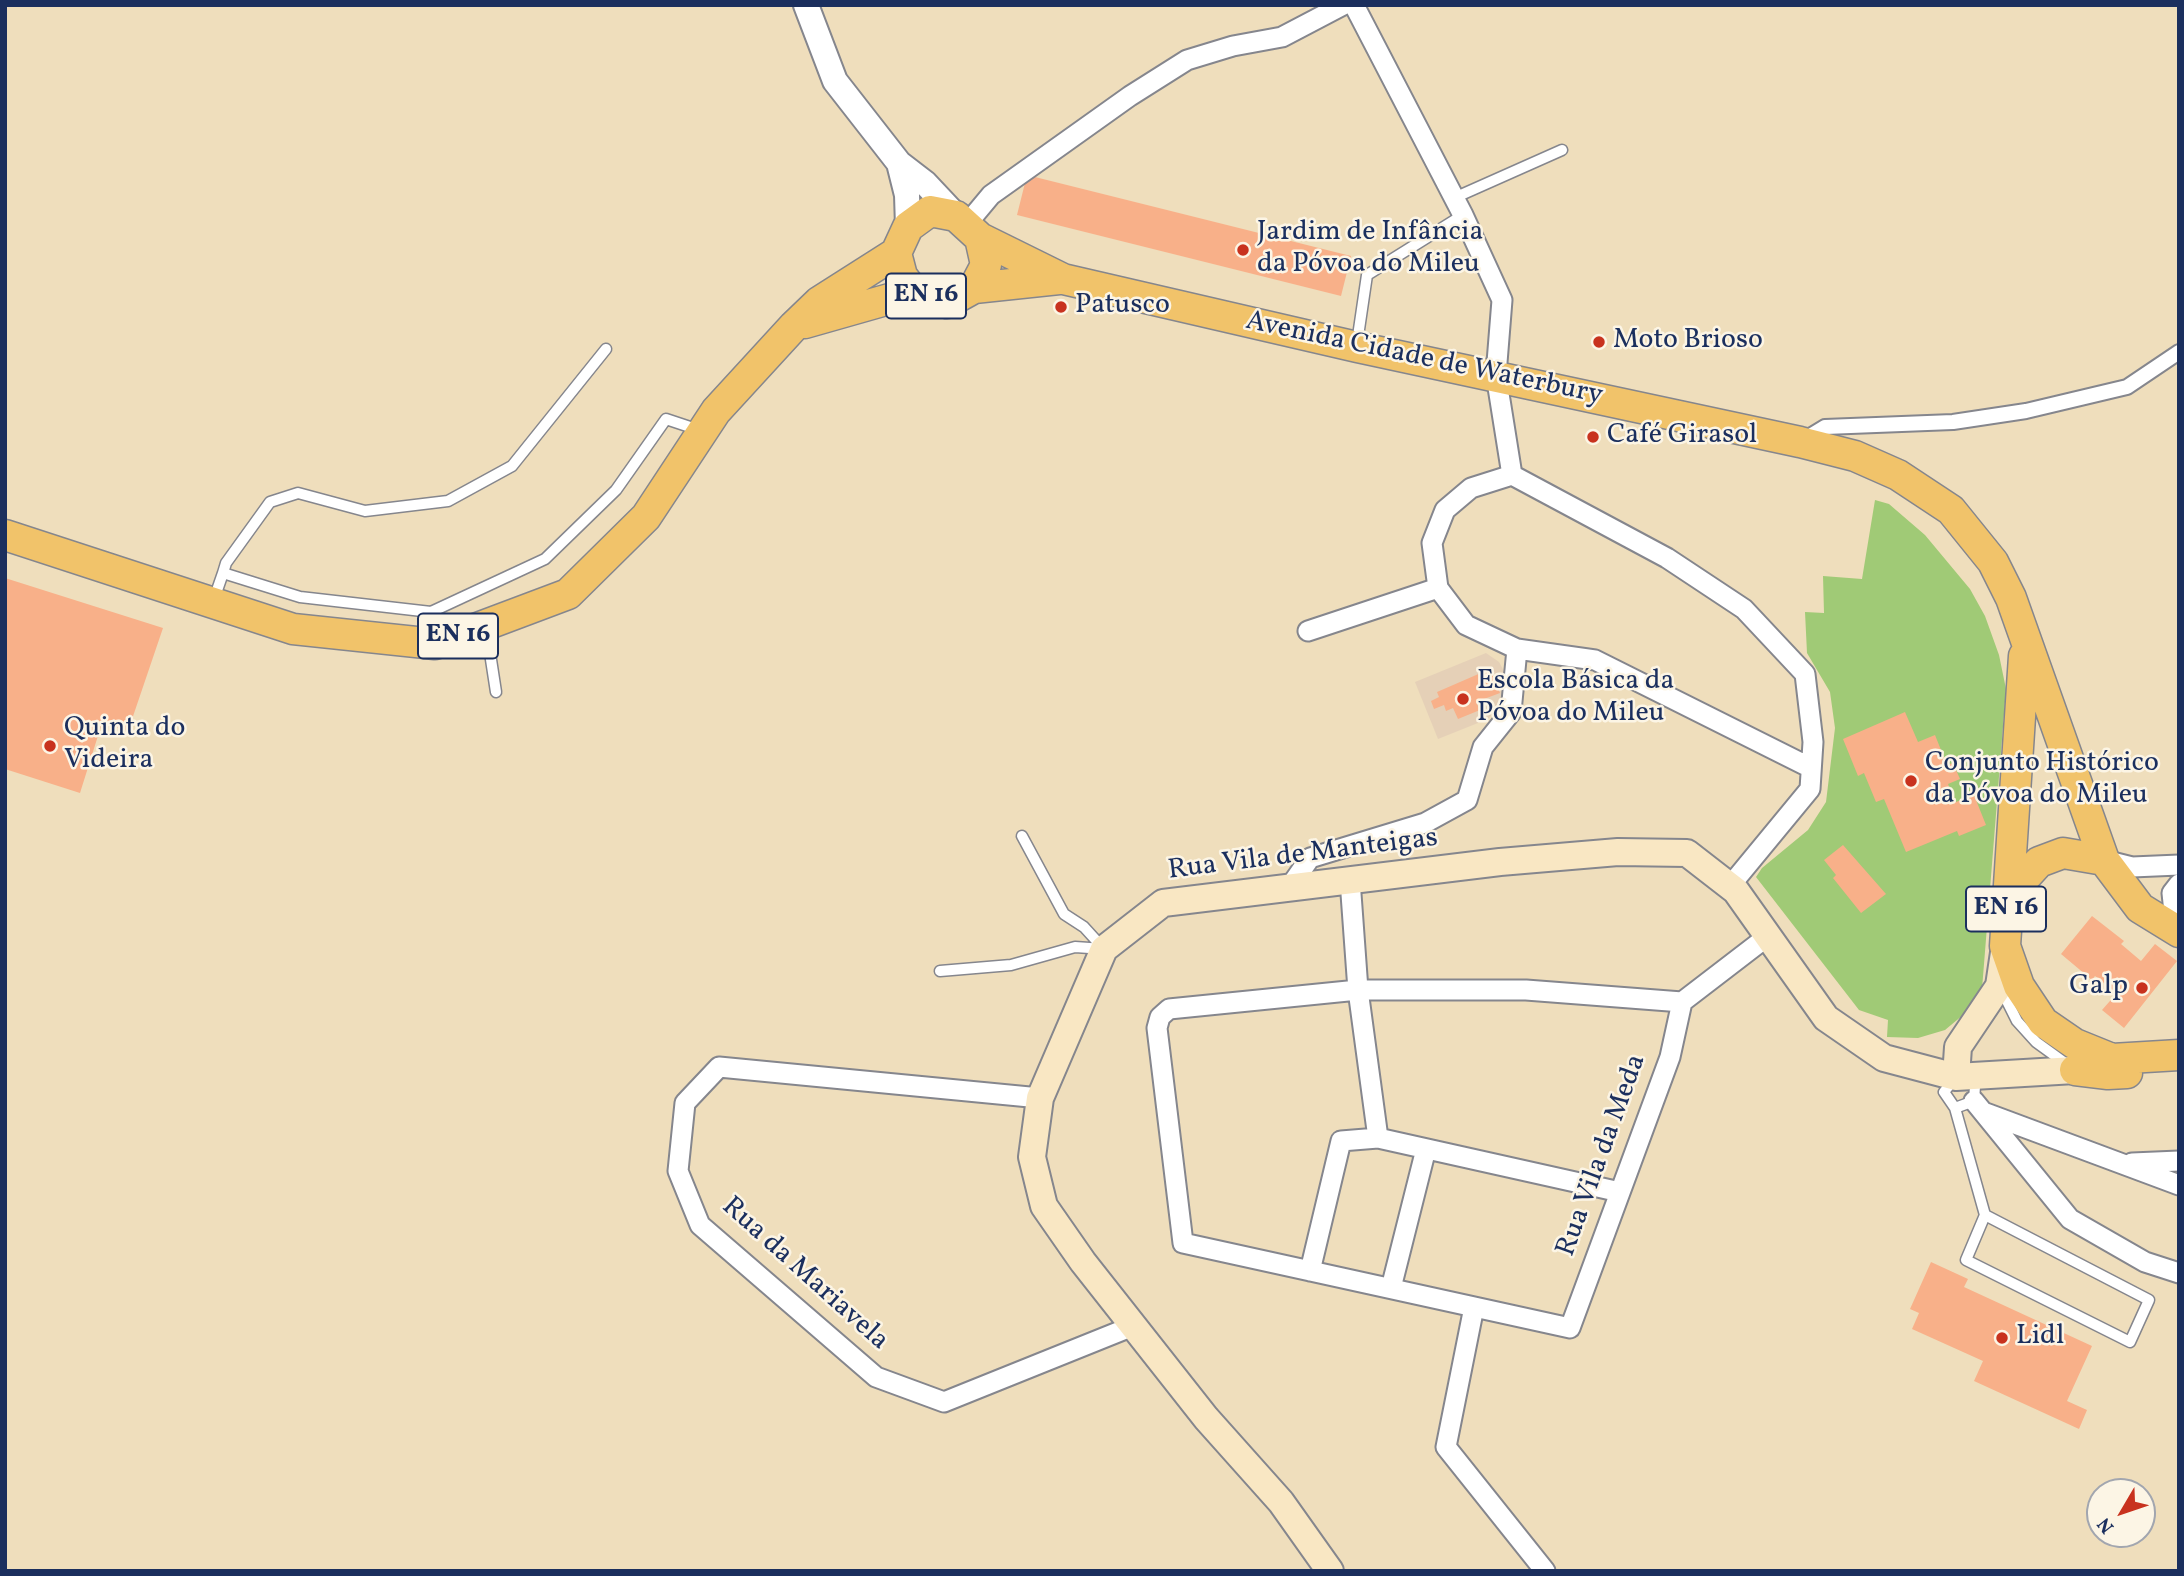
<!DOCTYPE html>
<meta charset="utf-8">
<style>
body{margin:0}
#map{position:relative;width:2184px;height:1576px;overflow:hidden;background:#efdebc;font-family:Vollkorn,serif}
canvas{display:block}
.frame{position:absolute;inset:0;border:7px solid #1b2f5e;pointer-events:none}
.north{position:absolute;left:2086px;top:1478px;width:70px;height:70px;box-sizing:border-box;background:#fcf5e5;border:2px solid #a2a6af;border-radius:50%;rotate:231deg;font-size:19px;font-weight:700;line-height:28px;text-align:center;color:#1b2f5e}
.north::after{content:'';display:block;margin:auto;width:24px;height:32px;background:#c8321e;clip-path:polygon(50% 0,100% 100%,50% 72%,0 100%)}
</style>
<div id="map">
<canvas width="2184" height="1576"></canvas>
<div class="frame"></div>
<div class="north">N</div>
</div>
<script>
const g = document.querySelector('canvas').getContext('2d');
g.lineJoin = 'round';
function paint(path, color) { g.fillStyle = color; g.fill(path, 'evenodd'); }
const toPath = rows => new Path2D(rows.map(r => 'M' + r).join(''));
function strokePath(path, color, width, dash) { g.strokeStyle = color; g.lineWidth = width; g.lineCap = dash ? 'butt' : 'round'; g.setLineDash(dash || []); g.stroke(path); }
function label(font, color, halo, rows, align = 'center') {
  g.font = font + ' Vollkorn,serif'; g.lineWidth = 5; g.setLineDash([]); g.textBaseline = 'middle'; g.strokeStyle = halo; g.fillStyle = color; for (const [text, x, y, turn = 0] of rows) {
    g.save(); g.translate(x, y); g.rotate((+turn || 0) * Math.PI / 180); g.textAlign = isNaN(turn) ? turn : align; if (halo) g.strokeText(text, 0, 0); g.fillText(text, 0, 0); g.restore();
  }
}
const built = toPath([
 [1486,653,1499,662,1506,675,1502,704,1488,719,1438,739,1415,682]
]);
const green = toPath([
 [1875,500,1889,504,1925,535,1970,589,1985,616,1999,655,2006,689,1982,989,1969,1010,1945,1030,1918,1038,1887,1037,1888,1020,1859,1010,1756,877,1762,868,1808,830,1826,802,1835,728,1830,692,1807,653,1805,612,1824,613,1823,576,1862,579]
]);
const building = toPath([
 [1027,175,1351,256,1341,296,1017,215],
 [5,578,163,628,128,731,102,723,80,793,5,769],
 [1490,669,1500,693,1476,702,1480,710,1458,719,1453,708,1446,711,1444,705,1434,709,1431,701,1439,697,1437,692],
 [1905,712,1918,742,1935,735,1947,765,1953,763,1960,779,1948,784,1956,802,1974,795,1986,825,1959,836,1957,831,1906,852,1884,799,1876,802,1864,773,1858,776,1843,739],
 [1843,845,1886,894,1861,913,1833,878,1836,875,1824,860],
 [2092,916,2124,941,2121,944,2141,961,2155,944,2177,961,2124,1028,2102,1010,2117,993,2095,976,2092,980,2061,954],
 [1931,1262,1968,1279,1964,1287,2092,1346,2067,1401,2087,1410,2079,1429,1974,1381,1983,1361,1912,1329,1919,1313,1910,1309]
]);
const service = toPath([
 [1454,198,1562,150],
 [1357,343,1367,275,1463,215],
 [223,573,226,563,270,502,298,493,365,511,448,501,512,466,606,349],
 [214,599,223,573,300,597,431,612,545,559,616,490,666,419,699,430],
 [486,627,496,692],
 [940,971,1011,965,1075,947,1104,949,1084,927,1064,914,1022,836],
 [2001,989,2017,1021,2036,1042,2065,1063],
 [1956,1077,1975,1086,1974,1101,1955,1108,1944,1092,1956,1077],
 [1955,1108,1985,1215,1966,1260,2130,1342,2149,1300,1985,1215]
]);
const pedestrian = toPath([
 [1802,441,1825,427,1953,422,2026,411,2127,387,2179,352]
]);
const minor = toPath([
 [1354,5,1463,215,1502,300,1496,375,1512,475,1667,558,1744,609,1805,674,1813,742,1810,789,1730,886],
 [966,225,991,195,1130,96,1187,60,1233,46,1282,37,1343,5],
 [1512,475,1471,488,1445,510,1432,543,1438,588,1466,625,1517,649,1595,660,1811,768],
 [1308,631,1438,588],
 [2104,860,2132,867,2179,865],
 [1350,880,1358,990,1378,1138],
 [1289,888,1310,858,1425,823,1467,800,1483,747,1511,712,1517,649],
 [2176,931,2172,893,2179,884],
 [1682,1002,1670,1057,1570,1328,1183,1243,1157,1028,1160,1017,1169,1009,1358,990,1526,990,1682,1002,1768,936],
 [1040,1098,719,1067,685,1103,678,1171,700,1225,876,1377,944,1402,1133,1326],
 [1974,1101,2070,1219,2145,1262,2179,1273],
 [1983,1112,2179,1185],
 [2132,1163,2179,1161],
 [1310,1271,1341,1141,1378,1138,1620,1192],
 [1391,1288,1426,1149],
 [1474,1307,1446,1447,1545,1571]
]);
const tertiary = toPath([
 [806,5,835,81,899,163,925,183,956,216],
 [899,163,907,195,908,227]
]);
const secondary = toPath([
 [1956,1077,1958,1047,1999,986,2005,946],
 [1330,1571,1281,1502,1206,1418,1083,1262,1044,1206,1032,1157,1040,1098,1104,949,1163,903,1500,862,1618,852,1687,853,1736,891,1826,1018,1884,1058,1956,1077,2075,1070,2096,1064]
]);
const primary = toPath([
 [930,211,956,216,980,238,986,265,974,288,947,303,914,292,902,276,896,253,908,227,930,211],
 [980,238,1063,279,1357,347,1800,442,1855,456,1898,475,1951,510,1993,562,2011,598,2104,860,2140,908,2179,932],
 [974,288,1059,279],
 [805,323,914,292],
 [5,535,293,629,435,644,568,594,646,517,716,411,794,326,819,302,896,253],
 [2024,656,2005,946,2019,986,2043,1022,2075,1044,2112,1059,2179,1055],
 [2006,898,2039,862,2063,853,2104,860],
 [2075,1070,2108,1074,2127,1073]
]);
const markers = [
 [1243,250,7,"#c8321e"],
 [1061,307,7,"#c8321e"],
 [1599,342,7,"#c8321e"],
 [1593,437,7,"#c8321e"],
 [1463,699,7,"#c8321e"],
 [50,746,7,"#c8321e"],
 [1911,781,7,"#c8321e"],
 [2142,988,7,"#c8321e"],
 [2002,1338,7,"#c8321e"]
];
const shields = [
 [926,296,80],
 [458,636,80],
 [2006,909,80]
];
const shieldNames = [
 ["EN 16",926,296],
 ["EN 16",458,636],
 ["EN 16",2006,909]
];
const poiNames = [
 ["Jardim de Infância",1257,234],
 ["da Póvoa do Mileu",1257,266],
 ["Patusco",1075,307],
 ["Moto Brioso",1613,342],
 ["Café Girasol",1607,437],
 ["Escola Básica da",1477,683],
 ["Póvoa do Mileu",1477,715],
 ["Quinta do",64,730],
 ["Videira",64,762],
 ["Conjunto Histórico",1925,765],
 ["da Póvoa do Mileu",1925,797],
 ["Galp",2128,988,"right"],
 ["Lidl",2016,1338]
];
const streetNames = [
 ["Avenida Cidade de Waterbury",1424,360,12],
 ["Rua Vila de Manteigas",1303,856,-7],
 ["Rua Vila da Meda",1603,1156,-70],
 ["Rua da Mariavela",804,1275,42]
];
paint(built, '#e5d0b7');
paint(green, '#a0ca76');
paint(building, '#f8b089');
strokePath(service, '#85868d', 13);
strokePath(pedestrian, '#85868d', 18);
strokePath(minor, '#85868d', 23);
strokePath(tertiary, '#85868d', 28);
strokePath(secondary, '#85868d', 30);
strokePath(primary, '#85868d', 33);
strokePath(service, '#fff', 10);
strokePath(pedestrian, '#fff', 14);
strokePath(minor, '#fff', 19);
strokePath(tertiary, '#fff', 24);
strokePath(secondary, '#f9e7c3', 26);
strokePath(primary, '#f1c36a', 30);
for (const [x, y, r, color] of markers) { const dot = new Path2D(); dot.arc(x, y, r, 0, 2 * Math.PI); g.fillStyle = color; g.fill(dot); strokePath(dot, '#fcf5e5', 2.5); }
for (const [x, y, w] of shields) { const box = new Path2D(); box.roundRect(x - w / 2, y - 22.5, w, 45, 5); g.fillStyle = '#fcf5e5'; g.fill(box); strokePath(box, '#1b2f5e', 2); }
label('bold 26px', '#1b2f5e', null, shieldNames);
label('28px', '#1b2f5e', '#fcf5e5', poiNames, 'left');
label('28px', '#1b2f5e', '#fcf5e5', streetNames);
</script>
